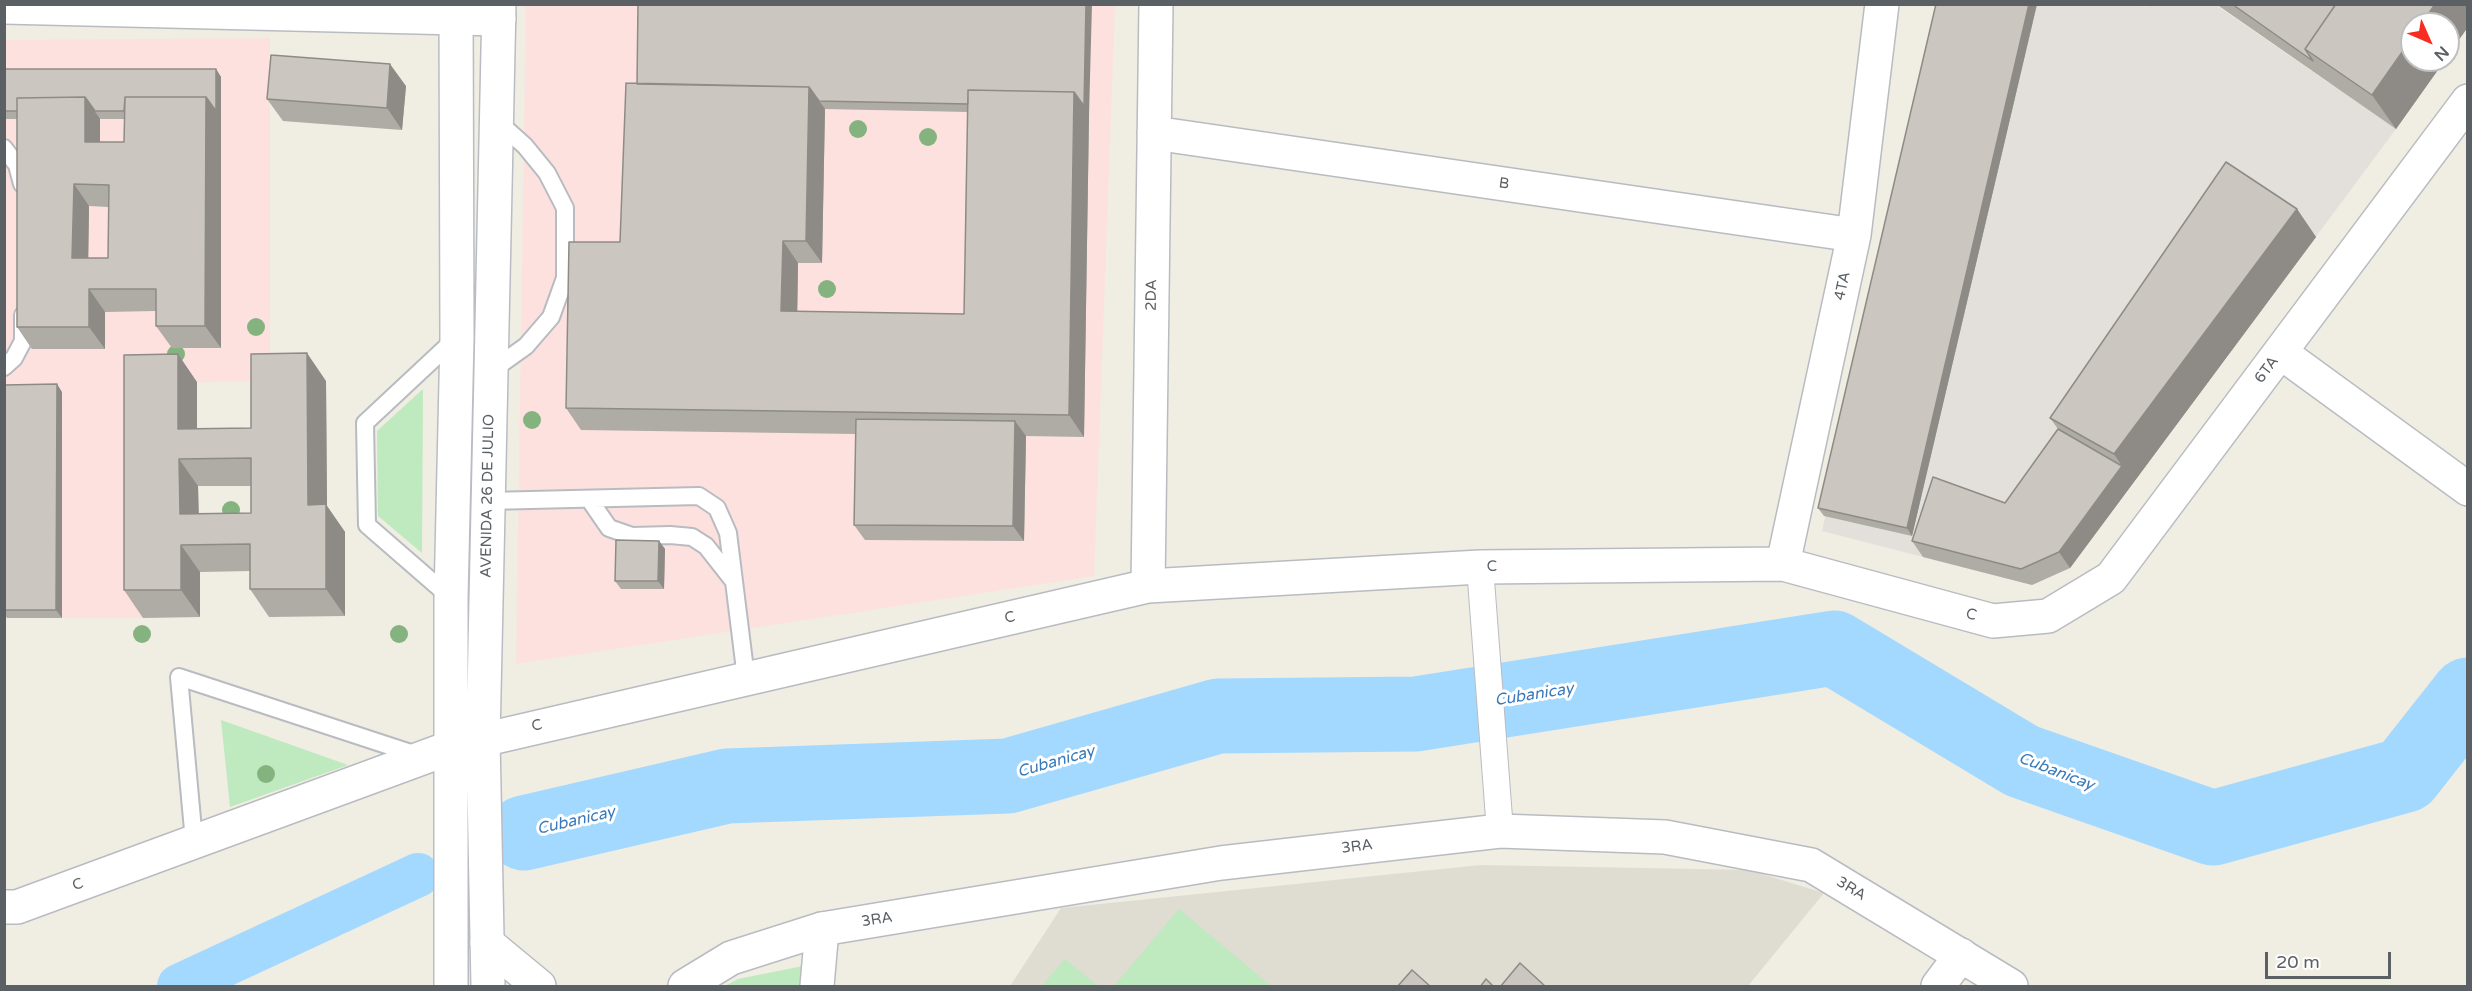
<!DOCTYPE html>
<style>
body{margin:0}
#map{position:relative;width:2472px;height:991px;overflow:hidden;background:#f0ede3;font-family:"Varela Round",sans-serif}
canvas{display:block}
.frame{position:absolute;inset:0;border:6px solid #5b6065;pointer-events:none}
.north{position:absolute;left:2400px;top:12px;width:60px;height:60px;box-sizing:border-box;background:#fff;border:2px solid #bdbfc1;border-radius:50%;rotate:135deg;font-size:16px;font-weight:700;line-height:24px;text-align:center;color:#5b6065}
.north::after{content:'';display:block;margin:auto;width:21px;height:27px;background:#f82d21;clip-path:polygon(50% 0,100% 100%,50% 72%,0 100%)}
.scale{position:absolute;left:2265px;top:952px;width:126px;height:27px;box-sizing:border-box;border:3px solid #5b6065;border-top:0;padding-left:8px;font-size:18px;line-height:21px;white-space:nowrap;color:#5b6065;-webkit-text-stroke:4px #fff;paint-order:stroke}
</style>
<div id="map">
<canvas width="2472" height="991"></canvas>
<div class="frame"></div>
<div class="north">N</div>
<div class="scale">20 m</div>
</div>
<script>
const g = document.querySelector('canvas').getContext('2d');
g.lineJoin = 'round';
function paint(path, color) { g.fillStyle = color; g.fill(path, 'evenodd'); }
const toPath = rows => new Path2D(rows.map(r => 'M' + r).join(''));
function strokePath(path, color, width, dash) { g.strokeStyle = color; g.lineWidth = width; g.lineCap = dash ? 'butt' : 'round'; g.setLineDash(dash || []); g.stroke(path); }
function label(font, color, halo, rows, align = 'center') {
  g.font = font + ' "Varela Round",sans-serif'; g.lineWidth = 6; g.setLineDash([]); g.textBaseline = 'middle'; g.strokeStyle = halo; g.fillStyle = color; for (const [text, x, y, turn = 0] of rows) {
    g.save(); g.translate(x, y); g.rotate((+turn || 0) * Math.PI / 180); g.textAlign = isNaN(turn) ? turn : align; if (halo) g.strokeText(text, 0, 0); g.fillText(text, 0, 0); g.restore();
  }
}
const industrial = toPath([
 [2137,4,2146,7,2148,4,2216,5,2329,83,2384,5,2467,5,2467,27,2448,55,2448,24,2412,24,2412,60,2445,60,2396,129,2070,568,2032,585,1822,531,1943,5]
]);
const education = toPath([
 [1481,865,1749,870,1824,893,1748,986,1010,986,1061,908]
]);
const medical = toPath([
 [526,5,1115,5,1094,576,516,664],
 [270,38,270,381,143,383,143,618,5,618,4,40]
]);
const green = toPath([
 [423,389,422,553,378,516,377,431],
 [221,720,348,765,230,807],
 [1179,909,1271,986,1114,986],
 [1065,959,1098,986,1042,986],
 [803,966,802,986,725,986,738,979]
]);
const canal = toPath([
 [179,986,418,875]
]);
const river = toPath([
 [524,833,727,786,1008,776,1218,716,1416,714,1834,648,2022,761,2213,828,2405,775,2468,695]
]);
const service = toPath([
 [4,148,17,165,22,184],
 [4,367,14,358,23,341,23,315],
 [491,371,526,346,551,317,565,278,565,208,547,173,525,146,497,121],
 [589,499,609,528,632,536,670,535,692,537,706,546,732,579],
 [488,501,699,496,717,508,728,533,746,678],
 [451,598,367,525,365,423,456,338],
 [194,841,179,677,420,756]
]);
const pedestrian = toPath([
 [1480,567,1500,831]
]);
const minor = toPath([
 [4,7,499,19],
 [1154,133,1854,235],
 [2280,352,2468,489],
 [1783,564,1854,235,1882,4],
 [1148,586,1156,4],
 [4,907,17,907,452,747,1148,586,1480,567,1783,564,1993,621,2048,616,2111,578,2468,101],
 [817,986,822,929],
 [1938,986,1961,955]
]);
const tertiary = toPath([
 [487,943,539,986],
 [685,986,731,958,822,929,1221,863,1500,831,1665,837,1811,865,2011,986]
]);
const secondary = toPath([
 [451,986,451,598,457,338,456,4],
 [488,986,483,739,499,4]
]);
const trees = [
 [858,129],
 [928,137],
 [827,289],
 [256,327],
 [176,354],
 [532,420],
 [231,510],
 [142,634],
 [399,634],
 [266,774]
];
const wall = toPath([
 [638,4,1089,115,1084,437,1026,436,1024,541,865,540,854,525,856,434,581,430,566,408,620,242,637,84],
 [825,109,968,112,964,314,797,312,798,263,822,263],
 [1936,4,2037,4,1912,536,1824,516,1818,508],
 [2216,4,2468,4,2468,27,2448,55,2448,24,2412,60,2445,60,2396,129],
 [4,69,216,69,221,77,221,348,172,348,156,326,156,311,105,312,105,349,32,349,17,327,17,119,4,119],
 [100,119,124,119,124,142,100,142],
 [89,206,108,207,108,258,88,258],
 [406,86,402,130,283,121,267,99],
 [2297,209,2316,237,2070,568,2032,585,1923,557,1912,541,2005,503,2058,429,2050,418],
 [326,381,327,506,345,532,345,616,269,617,250,589,250,571,200,572,200,617,143,618,124,590,197,382,197,428,251,428],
 [198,486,251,486,251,513,199,514],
 [4,385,62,392,62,618,7,618,4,614],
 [659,541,665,549,664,589,621,589,615,581]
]);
const shadedWall = toPath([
 [1086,4,1092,4,1089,115,1084,437,1069,415,1074,92],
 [2029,4,2037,4,1912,536,1907,528],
 [2435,4,2468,4,2468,27,2448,55,2448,24,2422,24],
 [2412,38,2412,60,2445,60,2396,129,2372,95],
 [390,64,406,86,402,130,387,108],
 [216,69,221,77,221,348,205,326,206,97],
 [809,87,825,109,822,263,806,241],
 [85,97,100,119,100,164,85,142],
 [74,184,89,206,88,280,72,258],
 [2297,209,2316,237,2070,568,2059,552,2122,466,2114,454],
 [783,241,798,263,797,333,781,311],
 [89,289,105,312,105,349,89,327],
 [307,353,326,381,327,506,345,532,345,616,326,589,308,505],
 [178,354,197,382,197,456,178,429],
 [57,384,62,392,62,618,56,610],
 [1015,421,1026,436,1024,541,1013,526],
 [179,459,198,486,199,541,180,514],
 [659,541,665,549,664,589,658,581],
 [181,545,200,572,200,617,181,590]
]);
const building = toPath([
 [638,4,1086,4,1084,106,1074,92,968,90,968,104,819,101,809,87,637,84,638,4],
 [1936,4,2029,4,1907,528,1818,508,1936,4],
 [2232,4,2336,4,2305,49,2313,61,2232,4],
 [2336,4,2435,4,2422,24,2412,24,2412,38,2372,95,2305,49,2336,4],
 [271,55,390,64,387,108,267,99,271,55],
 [4,69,216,69,216,111,206,97,125,97,124,111,95,111,85,97,17,98,17,111,4,111,4,69],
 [626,83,809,87,806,241,783,241,781,311,964,314,968,90,1074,92,1069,415,566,408,569,242,620,242,626,83],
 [85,97,85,142,124,142,125,97,206,97,205,326,156,326,156,289,89,289,89,327,17,327,17,98,85,97],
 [74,184,109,185,108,258,72,258,74,184],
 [2226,162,2297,209,2114,454,2050,418,2226,162],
 [307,353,308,505,326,504,326,589,250,589,250,544,181,545,181,590,124,590,124,355,178,354,178,429,251,428,251,354,307,353],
 [251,458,251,513,180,514,179,459,251,458],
 [57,384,56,610,4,610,4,385,57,384],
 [856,419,1015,421,1013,526,854,525,856,419],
 [2058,429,2122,466,2059,552,2021,569,1912,541,1933,477,2005,503,2058,429],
 [616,540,659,541,658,581,615,581,616,540],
 [1520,963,1546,987,1500,987,1520,963],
 [1412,970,1431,987,1397,987,1412,970],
 [1486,979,1494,987,1480,987,1486,979]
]);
const streetNames = [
 ["B",1504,184,8],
 ["4TA",1843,286,-78],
 ["2DA",1152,295,-89],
 ["6TA",2267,370,-53],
 ["AVENIDA 26 DE JULIO",488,496,-89],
 ["C",1492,567,-1],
 ["C",1971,615,15],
 ["C",1010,618,-13],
 ["C",537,726,-13],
 ["3RA",1357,847,-7],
 ["C",78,885,-21],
 ["3RA",1851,889,31],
 ["3RA",877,920,-9]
];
const waterNames = [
 ["Cubanicay",1534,695,-9],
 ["Cubanicay",1056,762,-16],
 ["Cubanicay",2056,772,21],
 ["Cubanicay",576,821,-13]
];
paint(industrial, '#e3e0db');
paint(education, '#dfdcd2');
paint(medical, '#fde1df');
paint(green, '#bfe9be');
strokePath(canal, '#a4d9ff', 44);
strokePath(river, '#a4d9ff', 75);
strokePath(service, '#b8bcc1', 20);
strokePath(pedestrian, '#b8bcc1', 28);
strokePath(minor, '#b8bcc1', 36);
strokePath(tertiary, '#b8bcc1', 36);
strokePath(secondary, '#b9bdc3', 36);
strokePath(service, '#fff', 16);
strokePath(pedestrian, '#fff', 26);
strokePath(minor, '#fff', 33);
strokePath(tertiary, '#fff', 33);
strokePath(secondary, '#fff', 33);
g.fillStyle = '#85b380';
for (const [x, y] of trees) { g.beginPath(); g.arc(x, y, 9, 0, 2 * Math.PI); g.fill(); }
paint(wall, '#afaba5');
paint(shadedWall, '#8e8b86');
paint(building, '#cbc7c0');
strokePath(building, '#8e8b86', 1.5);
label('15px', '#5b6065', '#fff', streetNames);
label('italic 16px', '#387aba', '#fff', waterNames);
</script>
